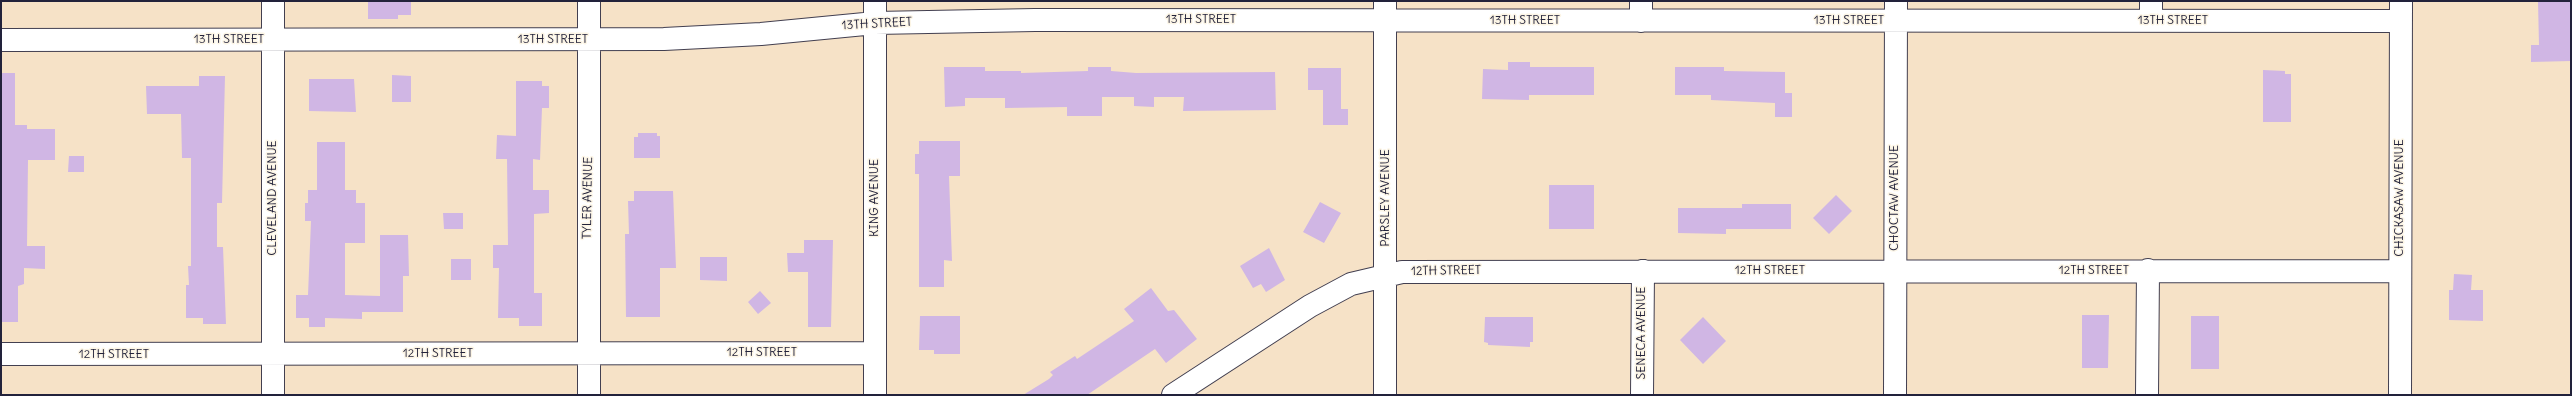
<!DOCTYPE html>
<style>
body{margin:0}
#map{position:relative;width:2572px;height:396px;overflow:hidden;background:#f6e2c7;font-family:Delius,sans-serif}
canvas{display:block}
.frame{position:absolute;inset:0;border:2px solid #22223b;pointer-events:none}
</style>
<div id="map">
<canvas width="2572" height="396"></canvas>
<div class="frame"></div>
</div>
<script>
const g = document.querySelector('canvas').getContext('2d');
g.lineJoin = 'round';
function paint(path, color) { g.fillStyle = color; g.fill(path, 'evenodd'); }
const toPath = rows => new Path2D(rows.map(r => 'M' + r).join(''));
function strokePath(path, color, width, dash) { g.strokeStyle = color; g.lineWidth = width; g.lineCap = dash ? 'butt' : 'round'; g.setLineDash(dash || []); g.stroke(path); }
function label(font, color, halo, rows, align = 'center') {
  g.font = font + ' Delius,sans-serif'; g.lineWidth = 3; g.setLineDash([]); g.textBaseline = 'middle'; g.strokeStyle = halo; g.fillStyle = color; for (const [text, x, y, turn = 0] of rows) {
    g.save(); g.translate(x, y); g.rotate((+turn || 0) * Math.PI / 180); g.textAlign = isNaN(turn) ? turn : align; if (halo) g.strokeText(text, 0, 0); g.fillText(text, 0, 0); g.restore();
  }
}
const building = toPath([
 [368,1,411,1,411,15,398,15,398,19,368,19],
 [2538,1,2571,1,2571,61,2531,62,2531,45,2539,45],
 [1508,62,1530,62,1530,67,1594,67,1594,95,1529,95,1529,100,1482,99,1483,69,1508,70],
 [944,67,985,67,985,71,1021,71,1021,73,1088,71,1088,67,1111,67,1111,71,1136,73,1275,72,1276,110,1183,111,1184,97,1154,97,1154,107,1134,106,1134,97,1102,97,1102,116,1067,116,1067,107,1005,108,1005,98,965,98,965,106,945,107],
 [1675,67,1724,67,1724,71,1785,72,1785,93,1792,93,1792,117,1775,117,1775,103,1711,100,1711,95,1675,95],
 [1308,68,1341,68,1341,109,1348,109,1348,125,1323,125,1323,90,1308,90],
 [2263,70,2285,71,2285,74,2291,74,2291,122,2263,122],
 [1,73,15,73,15,125,27,125,27,129,55,129,55,160,28,160,27,246,45,246,45,269,24,268,24,284,18,286,18,322,1,322],
 [392,75,411,76,411,102,392,102],
 [199,76,225,76,222,203,217,203,217,247,223,247,226,324,203,324,203,318,186,318,186,285,189,285,188,266,191,266,191,158,182,158,181,114,147,114,146,86,199,86],
 [309,79,354,79,356,112,309,111],
 [516,81,542,81,542,86,549,86,549,108,542,108,540,160,533,159,533,190,549,190,549,213,534,214,534,293,542,293,542,326,519,326,519,318,498,318,499,268,493,268,493,245,508,245,507,159,496,159,497,135,516,136],
 [638,133,657,133,657,136,660,136,660,158,634,158,634,137,638,137],
 [919,141,960,141,960,176,949,176,952,261,944,260,944,287,919,287,919,174,915,174,915,154,919,154],
 [317,142,345,142,345,190,356,190,356,203,365,203,365,243,345,243,345,295,380,296,380,235,408,235,409,276,403,276,403,312,362,312,362,319,325,318,325,327,309,327,309,318,296,318,296,295,308,295,311,221,305,221,305,203,308,203,308,190,317,190],
 [69,156,84,156,84,172,68,172],
 [1549,185,1594,185,1594,229,1549,229],
 [634,191,673,191,676,268,660,268,660,317,626,317,625,234,629,234,628,201,634,201],
 [1836,195,1852,211,1829,234,1813,218],
 [1320,202,1341,213,1324,243,1303,232],
 [1742,204,1791,204,1791,229,1726,229,1726,234,1678,233,1678,208,1742,208],
 [443,213,463,213,463,229,444,229],
 [804,240,833,240,831,327,808,327,808,272,788,272,787,253,804,253],
 [1269,248,1285,280,1266,292,1261,284,1253,288,1240,266],
 [700,257,727,257,727,281,700,280],
 [451,259,471,259,471,280,451,280],
 [2454,274,2472,275,2471,290,2483,290,2483,321,2449,320,2449,290,2453,290],
 [1151,288,1168,311,1174,310,1197,339,1166,363,1155,349,1087,395,1023,395,1049,379,1053,375,1050,372,1075,356,1077,359,1134,321,1124,309],
 [760,291,771,303,758,314,748,302],
 [2082,315,2109,315,2108,368,2082,368],
 [920,316,960,316,960,354,934,354,934,350,919,350],
 [2191,316,2219,316,2219,369,2191,369],
 [1485,317,1533,317,1533,342,1530,342,1530,347,1488,345,1488,343,1484,342],
 [1703,317,1726,341,1703,364,1680,340]
]);
const minor = toPath([
 [273,1,273,395],
 [2151,1,2151,21],
 [1641,21,1641,1],
 [1,40,664,39,761,34,875,23,1035,20,2401,21],
 [1,354,875,353],
 [589,395,589,1],
 [875,395,875,1],
 [1173,395,1310,306,1351,284,1402,272,2400,271],
 [1385,395,1385,1],
 [1642,395,1643,271],
 [1895,395,1896,1],
 [2147,395,2148,270],
 [2400,395,2401,1]
]);
const streetNames = [
 ["13TH STREET",1201,20],
 ["13TH STREET",1525,21],
 ["13TH STREET",1849,21],
 ["13TH STREET",2173,21],
 ["13TH STREET",877,24,-3],
 ["13TH STREET",229,40],
 ["13TH STREET",553,40],
 ["CLEVELAND AVENUE",273,198,-90],
 ["TYLER AVENUE",588,198,-89],
 ["KING AVENUE",875,198,-90],
 ["PARSLEY AVENUE",1386,198,-90],
 ["CHOCTAW AVENUE",1895,198,-90],
 ["CHICKASAW AVENUE",2400,198,-90],
 ["12TH STREET",1446,271,-1],
 ["12TH STREET",1770,271],
 ["12TH STREET",2094,271],
 ["SENECA AVENUE",1642,333,-90],
 ["12TH STREET",762,353],
 ["12TH STREET",438,354],
 ["12TH STREET",114,355]
];
paint(building, '#d0b6e4');
strokePath(minor, '#423f50', 24);
strokePath(minor, '#fff', 22);
label('12px', '#22223b', '#fcf5e5', streetNames);
</script>
